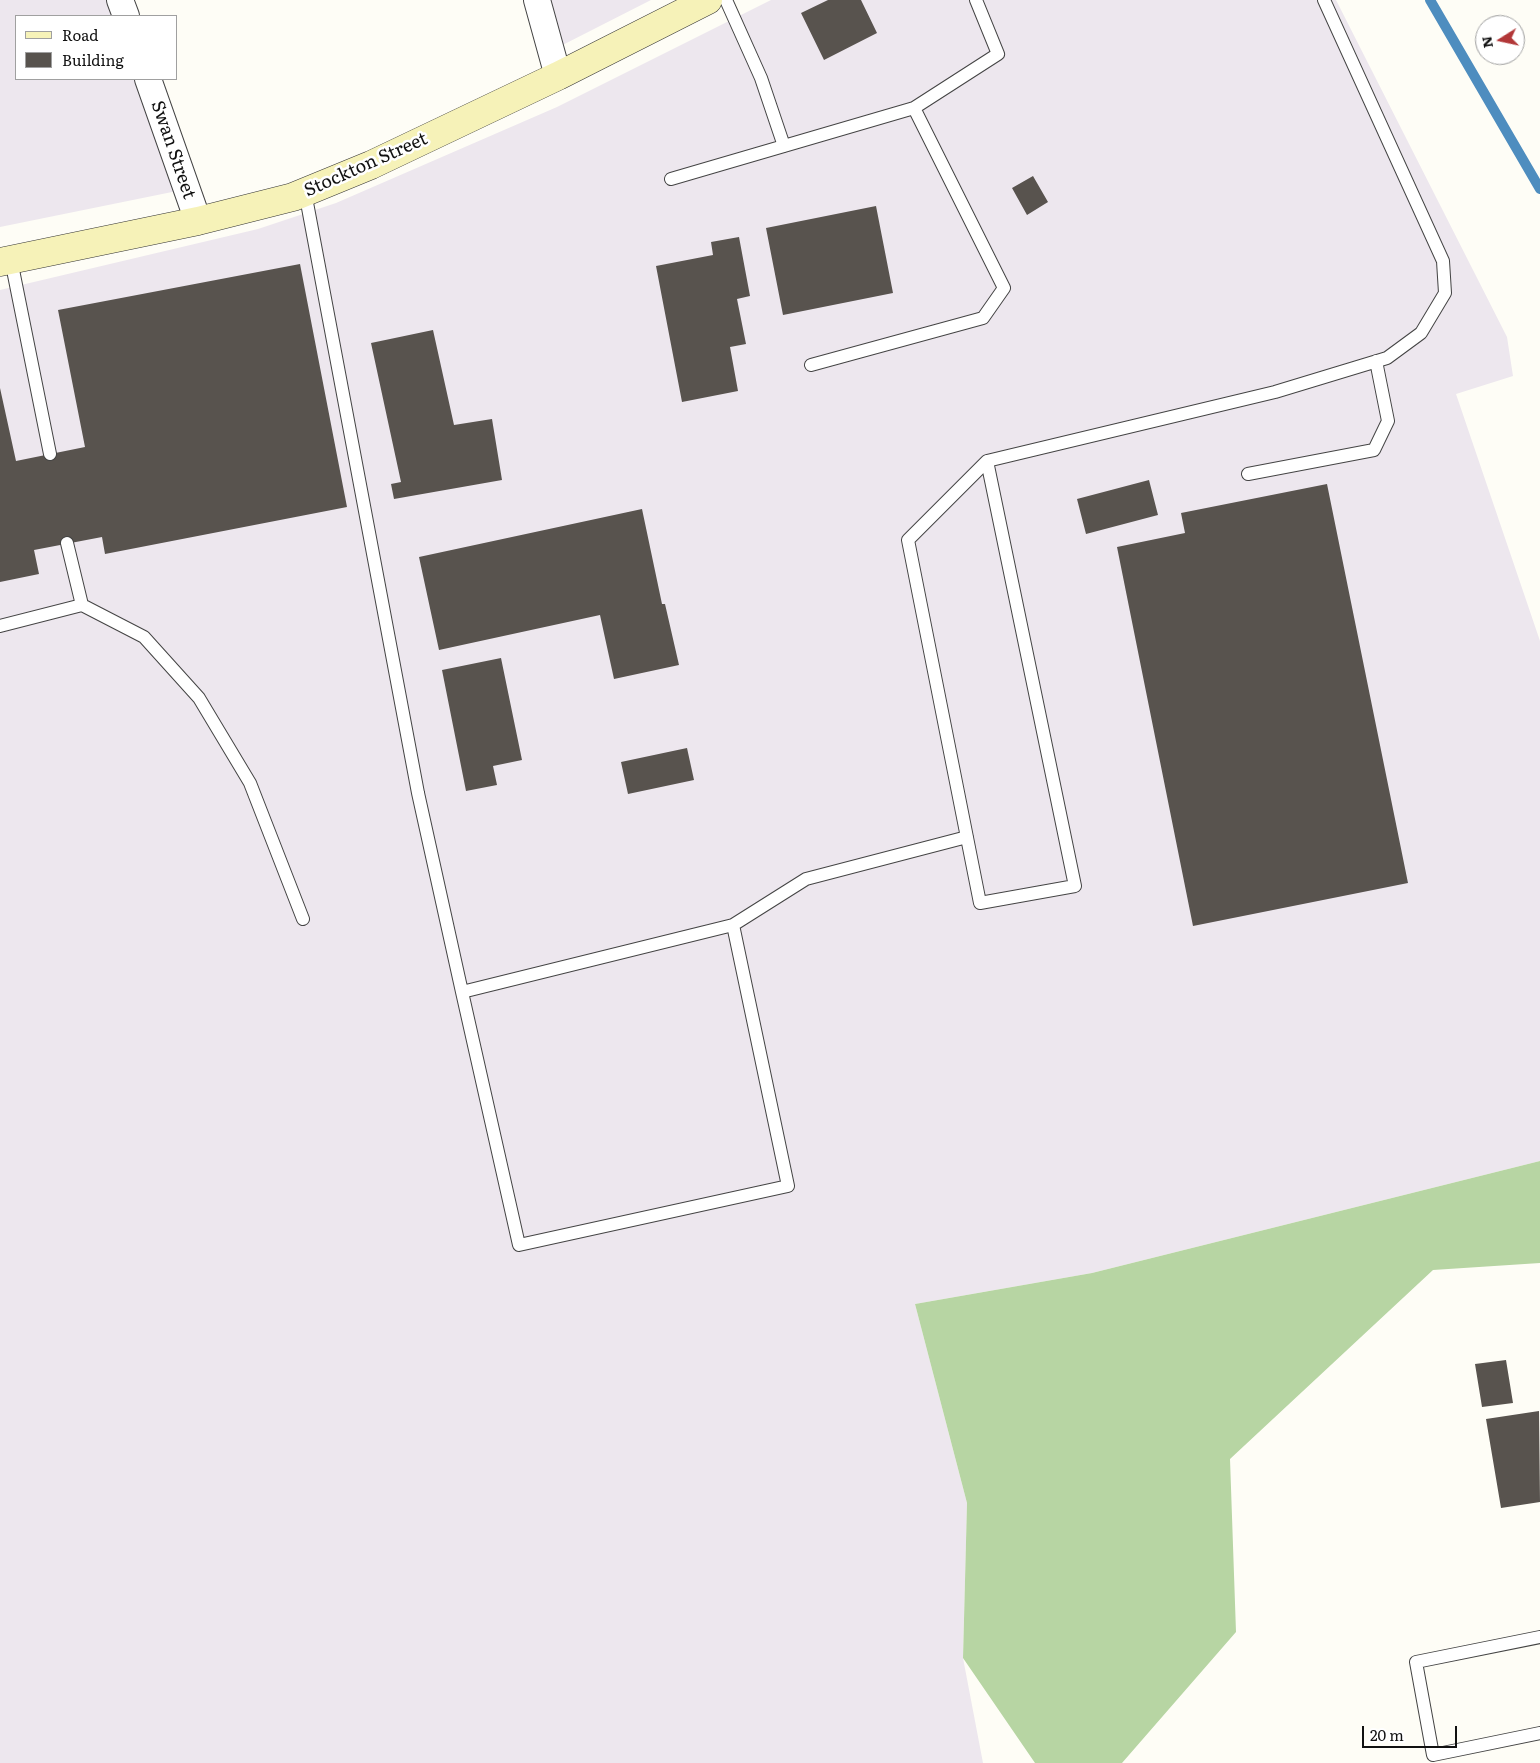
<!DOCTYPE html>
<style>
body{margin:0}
#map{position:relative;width:1540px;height:1763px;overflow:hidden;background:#fefdf6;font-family:Literata,serif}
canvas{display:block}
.legend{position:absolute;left:15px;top:15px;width:162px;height:65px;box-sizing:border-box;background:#fff;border:1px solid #a0a0a0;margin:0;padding:6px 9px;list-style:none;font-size:15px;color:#111}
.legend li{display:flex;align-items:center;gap:10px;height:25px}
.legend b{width:25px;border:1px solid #a0a0a0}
.north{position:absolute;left:1475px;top:15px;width:50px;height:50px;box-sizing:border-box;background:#fff;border:1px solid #a0a0a0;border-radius:50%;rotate:260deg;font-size:14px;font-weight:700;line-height:20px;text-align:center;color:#111}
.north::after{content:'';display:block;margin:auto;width:18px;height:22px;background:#b23738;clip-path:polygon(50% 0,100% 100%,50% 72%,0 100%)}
.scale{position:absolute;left:1362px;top:1726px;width:95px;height:22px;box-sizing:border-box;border:2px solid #111;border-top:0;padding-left:6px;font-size:15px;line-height:18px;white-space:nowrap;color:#111;-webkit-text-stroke:4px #fff;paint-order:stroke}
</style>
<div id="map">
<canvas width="1540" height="1763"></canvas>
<ul class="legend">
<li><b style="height:6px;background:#f6f2b8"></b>Road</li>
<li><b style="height:14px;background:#58534e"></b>Building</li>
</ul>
<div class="north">N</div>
<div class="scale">20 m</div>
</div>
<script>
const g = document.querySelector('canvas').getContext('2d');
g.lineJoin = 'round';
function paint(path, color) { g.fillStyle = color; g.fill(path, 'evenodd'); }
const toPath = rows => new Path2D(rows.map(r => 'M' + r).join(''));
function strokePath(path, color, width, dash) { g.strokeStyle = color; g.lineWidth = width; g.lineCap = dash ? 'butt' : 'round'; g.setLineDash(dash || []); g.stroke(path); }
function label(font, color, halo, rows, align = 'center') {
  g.font = font + ' Literata,serif'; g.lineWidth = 5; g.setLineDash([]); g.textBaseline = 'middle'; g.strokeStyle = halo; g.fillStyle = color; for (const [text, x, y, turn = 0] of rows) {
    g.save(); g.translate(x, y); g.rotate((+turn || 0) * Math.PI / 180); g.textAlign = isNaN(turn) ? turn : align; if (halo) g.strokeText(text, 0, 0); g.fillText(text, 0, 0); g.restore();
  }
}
const industrial = toPath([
 [0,0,111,0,117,16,16,16,16,79,138,79,177,191,0,227],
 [523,0,651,0,539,57],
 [771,0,1336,0,1507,337,1513,376,1456,394,1540,641,1540,1161,1092,1273,915,1304,967,1503,963,1658,983,1763,0,1763,0,290,258,229,336,203,557,107]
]);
const forest = toPath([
 [1540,1161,1540,1263,1433,1270,1230,1459,1236,1632,1122,1763,1035,1763,963,1658,967,1503,915,1304,1092,1273]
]);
const stream = toPath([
 [1430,0,1540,189]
]);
const building = toPath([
 [828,0,861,0,877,33,824,60,801,13],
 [1033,176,1048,202,1027,215,1012,188],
 [876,206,893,293,783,315,766,228],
 [739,237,750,296,737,299,746,344,730,347,738,391,682,402,656,266,713,255,711,242],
 [300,264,347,507,105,554,102,537,34,550,39,574,0,582,0,388,16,461,85,447,58,310],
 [433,330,454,425,492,419,502,480,394,499,391,484,401,482,371,343],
 [1149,480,1158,515,1086,534,1077,499],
 [1327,484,1408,883,1193,926,1117,547,1185,533,1181,513],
 [642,509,662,604,665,604,679,665,614,679,600,615,439,650,419,557],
 [501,658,522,760,493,766,497,785,466,791,442,670],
 [687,748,694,780,628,794,621,762],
 [1506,1360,1513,1403,1482,1407,1475,1364],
 [1539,1411,1540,1502,1501,1508,1486,1419]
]);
const lane = toPath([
 [726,0,761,78,784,146],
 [671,179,914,108,998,54,976,0],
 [305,192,418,793,462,992,519,1245,788,1186,733,925,462,992],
 [11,260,50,454],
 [811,365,983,318,1004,288,914,108],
 [987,461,1075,886,980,903,908,540,987,461,1275,392,1387,358,1421,333,1445,293,1443,261,1324,0],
 [1248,474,1374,450,1388,421,1376,361],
 [82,605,144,637,199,698,250,783,303,919],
 [0,626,82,605,67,543],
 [733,925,806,879,967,837],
 [1540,1637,1416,1662,1433,1755,1540,1733]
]);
const street = toPath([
 [120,0,126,16],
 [537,0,558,76],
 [148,79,198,221]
]);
const secondary = toPath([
 [0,262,198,221,293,197,371,165,558,76,708,0]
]);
const streetNames = [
 ["Swan Street",173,150,71],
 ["Stockton Street",366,165,-24]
];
paint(industrial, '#ede7ee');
paint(forest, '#b7d5a3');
strokePath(stream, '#4e8dbf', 10);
paint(building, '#58534e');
strokePath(lane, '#444', 14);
strokePath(street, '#444', 28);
strokePath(secondary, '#333', 29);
strokePath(lane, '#fff', 12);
strokePath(street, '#fff', 26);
strokePath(secondary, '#f6f2b8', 28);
label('18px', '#111', '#fff', streetNames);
</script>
